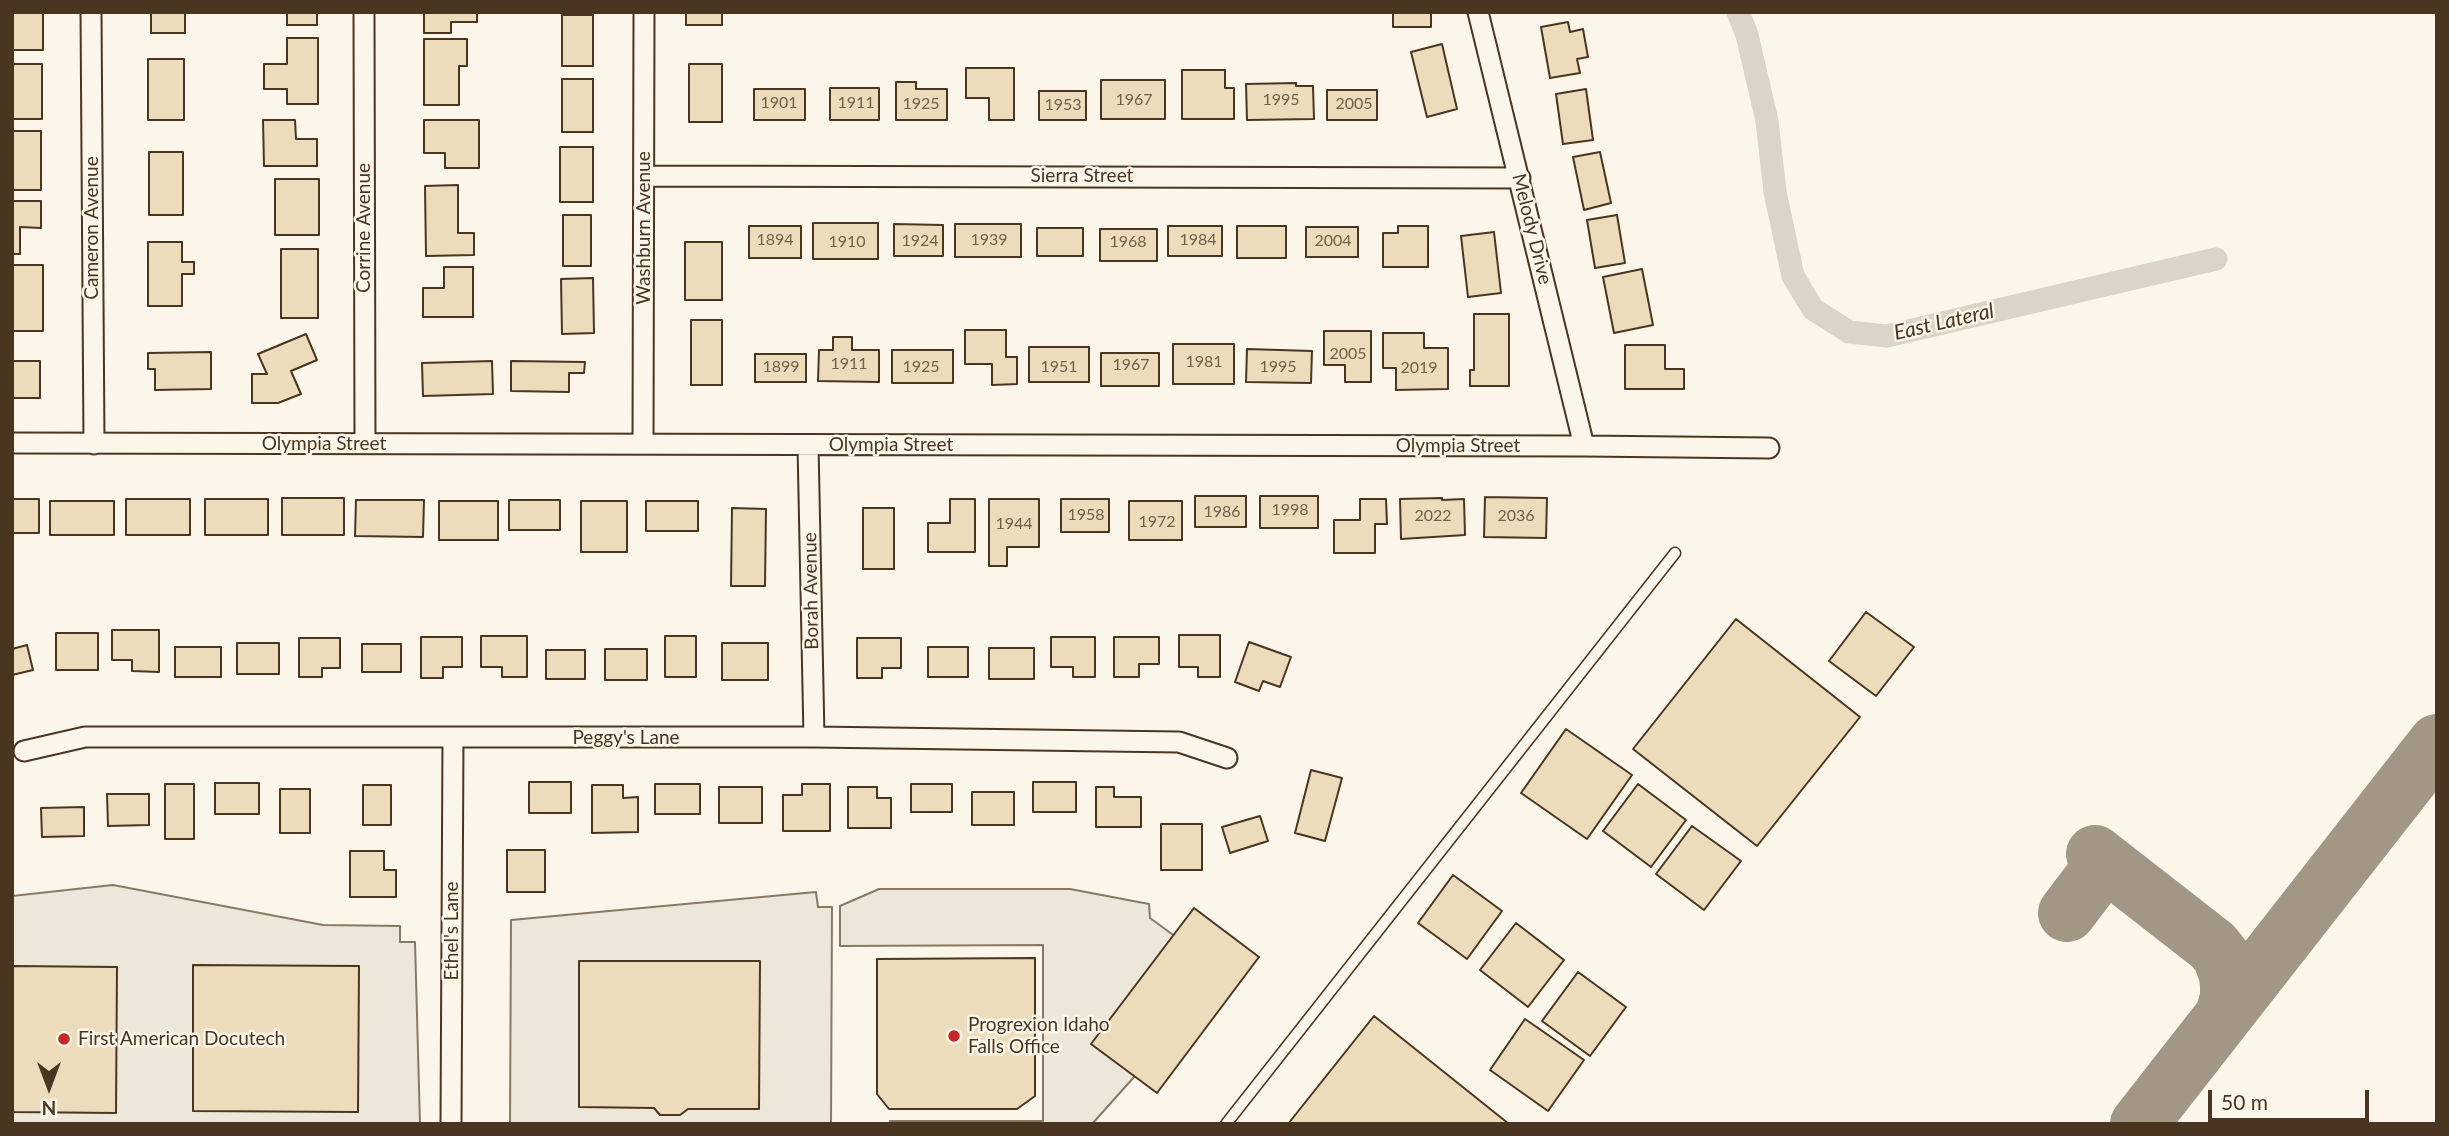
<!DOCTYPE html>
<style>
body{margin:0}
#map{position:relative;width:2449px;height:1136px;overflow:hidden;background:#fbf6e9;font-family:Lato,sans-serif}
canvas{display:block}
.frame{position:absolute;inset:0;border:14px solid #4a3520;pointer-events:none}
.north{position:absolute;left:14px;top:1052px;width:70px;height:70px;-webkit-text-stroke:5px #fbf6e9;paint-order:stroke;rotate:180deg;font-size:19px;font-weight:700;line-height:28px;text-align:center;color:#4a3520}
.north::after{content:'';display:block;margin:auto;width:24px;height:32px;background:#4a3520;clip-path:polygon(50% 0,100% 100%,50% 72%,0 100%)}
.scale{position:absolute;left:2208px;top:1090px;width:161px;height:32px;box-sizing:border-box;border:4px solid #4a3520;border-top:0;padding-left:9px;font-size:21px;line-height:24px;white-space:nowrap;color:#4a3520;-webkit-text-stroke:5px #fbf6e9;paint-order:stroke}
</style>
<div id="map">
<canvas width="2449" height="1136"></canvas>
<div class="frame"></div>
<div class="north">N</div>
<div class="scale">50 m</div>
</div>
<script>
const g = document.querySelector('canvas').getContext('2d');
g.lineJoin = 'round';
function paint(path, color) { g.fillStyle = color; g.fill(path, 'evenodd'); }
const toPath = rows => new Path2D(rows.map(r => 'M' + r).join(''));
function strokePath(path, color, width, dash) { g.strokeStyle = color; g.lineWidth = width; g.lineCap = dash ? 'butt' : 'round'; g.setLineDash(dash || []); g.stroke(path); }
function label(font, color, halo, rows, align = 'center') {
  g.font = font + ' Lato,sans-serif'; g.lineWidth = 5; g.setLineDash([]); g.textBaseline = 'middle'; g.strokeStyle = halo; g.fillStyle = color; for (const [text, x, y, turn = 0] of rows) {
    g.save(); g.translate(x, y); g.rotate((+turn || 0) * Math.PI / 180); g.textAlign = isNaN(turn) ? turn : align; if (halo) g.strokeText(text, 0, 0); g.fillText(text, 0, 0); g.restore();
  }
}
const parking = toPath([
 [113,885,323,925,400,926,400,942,415,942,420,1124,12,1124,12,896,113,885],
 [879,889,1070,889,1149,904,1150,918,1176,937,1135,1076,1092,1124,890,1124,890,1121,1043,1121,1043,945,840,946,840,906,879,889],
 [816,892,818,907,832,907,831,1124,510,1124,511,920,816,892]
]);
const canal = toPath([
 [1738,12,1747,35,1767,121,1775,192,1793,276,1813,309,1849,332,1887,336,2216,259]
]);
const taxiway = toPath([
 [2095,854,2213,946,2221,956,2228,975,2229,985,2229,998,2224,1015],
 [2067,913,2098,872,2113,868],
 [2139,1124,2437,743]
]);
const building = toPath([
 [13,12,43,12,43,50,13,50,13,12],
 [151,12,185,12,185,33,151,33,151,12],
 [287,12,317,12,317,25,287,25,287,12],
 [424,12,477,12,477,22,451,22,451,33,424,33,424,12],
 [686,12,722,12,722,25,686,25,686,12],
 [1393,12,1431,12,1431,27,1393,27,1393,12],
 [562,15,593,15,593,66,562,66,562,15],
 [1568,22,1570,32,1583,29,1588,57,1577,59,1580,73,1550,78,1541,27,1568,22],
 [287,38,318,38,318,104,287,104,287,89,264,89,264,64,287,64,287,38],
 [424,39,467,39,467,66,459,66,459,105,424,105,424,39],
 [1442,44,1457,109,1427,117,1411,52,1442,44],
 [148,59,184,59,184,120,148,120,148,59],
 [12,64,42,64,42,119,12,119,12,64],
 [689,64,722,64,722,122,689,122,689,64],
 [966,68,1014,68,1014,120,989,120,989,98,966,98,966,68],
 [1182,70,1225,70,1225,88,1234,88,1234,119,1182,119,1182,70],
 [562,79,593,79,593,132,562,132,562,79],
 [1101,80,1165,80,1165,119,1101,119,1101,80],
 [896,82,916,82,916,89,947,89,947,120,896,120,896,82],
 [1296,83,1296,86,1313,86,1314,119,1247,120,1246,84,1296,83],
 [830,88,879,88,879,120,830,120,830,88],
 [754,89,805,89,805,120,754,120,754,89],
 [1586,89,1593,140,1563,144,1556,94,1586,89],
 [1327,90,1377,90,1377,120,1327,120,1327,90],
 [1039,91,1086,91,1086,120,1039,120,1039,91],
 [263,120,295,120,296,139,317,139,317,166,264,166,263,120],
 [424,120,479,120,479,168,445,168,445,153,424,153,424,120],
 [12,131,41,131,41,190,12,190,12,131],
 [560,147,593,147,593,202,560,202,560,147],
 [149,152,183,152,183,215,149,215,149,152],
 [1600,152,1611,203,1584,210,1573,157,1600,152],
 [275,179,319,179,319,235,275,235,275,179],
 [458,185,458,233,474,233,474,255,426,256,425,186,458,185],
 [12,201,41,201,41,228,20,227,20,254,12,254,12,201],
 [563,215,591,215,591,266,563,266,563,215],
 [1617,215,1625,263,1595,268,1587,220,1617,215],
 [813,223,878,223,878,259,813,259,813,223],
 [894,224,943,225,943,256,894,256,894,224],
 [955,224,1021,224,1021,257,955,257,955,224],
 [749,226,801,226,801,258,749,258,749,226],
 [1168,226,1222,226,1222,256,1168,256,1168,226],
 [1237,226,1286,226,1286,258,1237,258,1237,226],
 [1398,226,1428,226,1428,267,1383,267,1383,233,1398,233,1398,226],
 [1306,227,1358,227,1358,257,1306,257,1306,227],
 [1037,228,1083,228,1083,256,1037,256,1037,228],
 [1100,229,1157,229,1157,261,1100,261,1100,229],
 [1494,232,1501,293,1468,297,1461,236,1494,232],
 [148,242,182,242,182,262,194,262,194,274,182,274,182,306,148,306,148,242],
 [685,242,722,242,722,300,685,300,685,242],
 [281,249,318,249,318,318,281,318,281,249],
 [12,265,43,265,43,331,12,331,12,265],
 [444,267,473,267,473,317,423,317,423,288,444,288,444,267],
 [1642,269,1653,325,1614,333,1603,277,1642,269],
 [593,278,594,333,562,334,561,279,593,278],
 [1474,314,1509,314,1509,386,1470,386,1470,370,1474,370,1474,314],
 [691,320,722,320,722,385,691,385,691,320],
 [965,330,1006,330,1006,357,1017,357,1017,384,992,385,992,364,965,364,965,330],
 [1324,331,1371,331,1371,382,1345,382,1345,365,1324,365,1324,331],
 [1383,333,1424,333,1424,348,1448,348,1448,389,1396,390,1396,368,1383,368,1383,333],
 [306,334,317,360,291,371,301,394,278,403,252,403,252,374,267,374,258,354,306,334],
 [833,337,852,337,852,350,879,350,879,382,818,381,819,350,833,350,833,337],
 [1173,344,1234,344,1234,384,1173,384,1173,344],
 [1625,345,1665,345,1665,369,1684,369,1684,389,1625,389,1625,345],
 [1029,347,1089,347,1089,382,1029,382,1029,347],
 [1247,349,1312,351,1311,383,1246,382,1247,349],
 [892,350,953,350,953,383,892,383,892,350],
 [211,352,211,389,155,390,155,369,148,369,148,353,211,352],
 [1101,353,1159,353,1159,386,1101,386,1101,353],
 [755,354,806,354,806,382,755,382,755,354],
 [12,361,40,361,40,398,12,398,12,361],
 [492,361,493,394,423,396,422,363,492,361],
 [511,361,585,362,584,373,569,373,569,392,511,391,511,361],
 [1195,496,1246,496,1246,527,1195,527,1195,496],
 [1260,496,1318,496,1318,528,1260,528,1260,496],
 [1485,497,1547,498,1546,538,1484,537,1485,497],
 [282,498,344,498,344,535,282,535,282,498],
 [1442,498,1442,500,1464,499,1465,535,1401,539,1400,499,1442,498],
 [12,499,39,499,39,533,12,533,12,499],
 [126,499,190,499,190,535,126,535,126,499],
 [205,499,268,499,268,535,205,535,205,499],
 [950,499,975,499,975,552,928,552,928,523,950,523,950,499],
 [989,499,1039,499,1039,547,1007,547,1007,566,989,566,989,499],
 [1061,499,1109,499,1109,532,1061,532,1061,499],
 [1360,499,1386,499,1387,524,1375,524,1375,553,1334,553,1334,520,1360,520,1360,499],
 [356,500,424,500,423,537,355,536,356,500],
 [509,500,560,500,560,530,509,530,509,500],
 [50,501,114,501,114,535,50,535,50,501],
 [439,501,498,501,498,540,439,540,439,501],
 [581,501,627,501,627,552,581,552,581,501],
 [646,501,698,501,698,531,646,531,646,501],
 [1129,501,1182,501,1182,540,1129,540,1129,501],
 [732,508,766,509,765,586,731,586,732,508],
 [863,508,894,508,894,569,863,569,863,508],
 [1866,612,1914,647,1876,696,1829,661,1866,612],
 [1736,619,1860,717,1757,846,1633,749,1736,619],
 [112,630,159,630,159,672,132,671,132,660,112,660,112,630],
 [56,633,98,633,98,670,56,670,56,633],
 [1179,635,1220,635,1220,677,1198,677,1198,667,1179,667,1179,635],
 [481,636,527,636,527,677,502,677,502,667,481,667,481,636],
 [665,636,696,636,696,677,665,677,665,636],
 [421,637,462,637,462,667,443,667,443,678,421,678,421,637],
 [1051,637,1095,637,1095,677,1073,677,1073,667,1051,667,1051,637],
 [1114,637,1159,637,1159,664,1139,664,1139,677,1114,677,1114,637],
 [299,638,340,638,340,668,322,668,322,677,299,677,299,638],
 [857,638,901,638,901,668,882,668,882,678,857,678,857,638],
 [1249,642,1291,657,1280,687,1263,681,1259,691,1235,682,1249,642],
 [237,643,279,643,279,674,237,674,237,643],
 [722,643,768,643,768,680,722,680,722,643],
 [362,644,401,644,401,672,362,672,362,644],
 [27,645,33,670,12,675,12,649,27,645],
 [175,647,221,647,221,677,175,677,175,647],
 [928,647,968,647,968,677,928,677,928,647],
 [989,648,1034,648,1034,679,989,679,989,648],
 [605,649,647,649,647,680,605,680,605,649],
 [546,650,585,650,585,679,546,679,546,650],
 [1566,729,1632,775,1587,839,1521,793,1566,729],
 [1311,770,1342,778,1325,841,1295,833,1311,770],
 [529,782,571,782,571,813,529,813,529,782],
 [1033,782,1076,782,1076,812,1033,812,1033,782],
 [215,783,259,783,259,814,215,814,215,783],
 [165,784,194,784,194,839,165,839,165,784],
 [655,784,700,784,700,814,655,814,655,784],
 [802,784,830,784,830,831,783,831,783,795,802,795,802,784],
 [911,784,952,784,952,812,911,812,911,784],
 [1638,784,1686,820,1651,867,1603,831,1638,784],
 [363,785,391,785,391,825,363,825,363,785],
 [592,785,623,785,623,798,638,797,638,832,592,833,592,785],
 [719,787,762,787,762,823,719,823,719,787],
 [848,787,877,787,877,798,891,798,891,828,848,828,848,787],
 [1096,787,1114,787,1114,797,1141,797,1141,827,1096,827,1096,787],
 [280,789,310,789,310,833,280,833,280,789],
 [972,792,1014,792,1014,825,972,825,972,792],
 [107,794,149,794,149,825,108,826,107,794],
 [84,807,84,836,42,837,41,808,84,807],
 [1260,816,1268,841,1230,853,1222,827,1260,816],
 [1161,824,1202,824,1202,870,1161,870,1161,824],
 [1692,826,1741,861,1704,910,1656,874,1692,826],
 [507,850,545,850,545,892,507,892,507,850],
 [350,851,384,851,384,870,396,870,396,897,350,897,350,851],
 [1453,875,1502,911,1467,959,1418,923,1453,875],
 [1194,908,1259,957,1157,1093,1091,1044,1194,908],
 [1516,923,1564,960,1528,1007,1480,970,1516,923],
 [1035,958,1035,1096,1017,1109,889,1109,877,1094,877,959,1035,958],
 [579,961,760,961,759,1109,688,1109,680,1115,660,1115,654,1108,579,1107,579,961],
 [193,965,359,966,358,1112,193,1111,193,965],
 [12,966,117,967,116,1113,12,1112,12,966],
 [1578,972,1626,1007,1590,1056,1542,1021,1578,972],
 [1374,1016,1509,1124,1288,1124,1374,1016],
 [1525,1019,1584,1060,1548,1111,1490,1070,1525,1019]
]);
const service = toPath([
 [1226,1124,1675,553]
]);
const minor = toPath([
 [91,12,94,444],
 [364,12,365,443],
 [1478,12,1584,446],
 [644,176,1520,178],
 [12,443,1584,446,1769,448],
 [643,444,644,12],
 [808,445,814,737],
 [24,751,85,737,814,737,1179,742,1227,758],
 [451,1124,453,738]
]);
const markers = [
 [954,1036,7,"#c62828"],
 [64,1039,7,"#c62828"]
];
const numberNames = [
 ["1967",1134,100],
 ["1995",1281,100],
 ["1901",779,103],
 ["1911",856,103],
 ["1925",921,104],
 ["2005",1354,104],
 ["1953",1063,105],
 ["1894",775,240],
 ["1939",989,240],
 ["1984",1198,240],
 ["1924",920,241],
 ["2004",1333,241],
 ["1910",847,242],
 ["1968",1128,242],
 ["2005",1348,354],
 ["1981",1204,362],
 ["1911",849,364],
 ["1967",1131,365],
 ["1899",781,367],
 ["1925",921,367],
 ["1951",1059,367],
 ["1995",1278,367],
 ["2019",1419,368],
 ["1998",1290,510],
 ["1986",1222,512],
 ["1958",1086,515],
 ["2022",1433,516],
 ["2036",1516,516],
 ["1972",1157,522],
 ["1944",1014,524]
];
const streetNames = [
 ["Sierra Street",1082,176],
 ["Cameron Avenue",92,228,-90],
 ["Corrine Avenue",364,228,-90],
 ["Washburn Avenue",644,228,-90],
 ["Melody Drive",1532,229,76],
 ["Olympia Street",324,444],
 ["Olympia Street",891,445],
 ["Olympia Street",1458,446],
 ["Borah Avenue",811,591,-91],
 ["Peggy's Lane",626,738],
 ["Ethel's Lane",452,931,-90]
];
const poiNames = [
 ["Progrexion Idaho",968,1025],
 ["Falls Office",968,1047],
 ["First American Docutech",78,1039]
];
const waterNames = [
 ["East Lateral",1944,322,-13]
];
paint(parking, '#ede7d9');
strokePath(parking, '#887966', 2);
strokePath(canal, '#dcd4c6', 23);
strokePath(taxiway, '#a29684', 58);
paint(building, '#ecdcbc');
strokePath(building, '#4a3520', 2);
strokePath(service, '#4a3520', 13);
strokePath(minor, '#4a3520', 23);
strokePath(service, '#fbf6e9', 10);
strokePath(minor, '#fbf6e9', 19);
for (const [x, y, r, color] of markers) { const dot = new Path2D(); dot.arc(x, y, r, 0, 2 * Math.PI); g.fillStyle = color; g.fill(dot); strokePath(dot, '#fbf6e9', 2.5); }
label('16px', '#725f47', null, numberNames);
label('19px', '#4a3520', '#fbf6e9', streetNames);
label('19px', '#4a3520', '#fbf6e9', poiNames, 'left');
label('italic 21px', '#4a3520', '#fbf6e9', waterNames);
</script>
